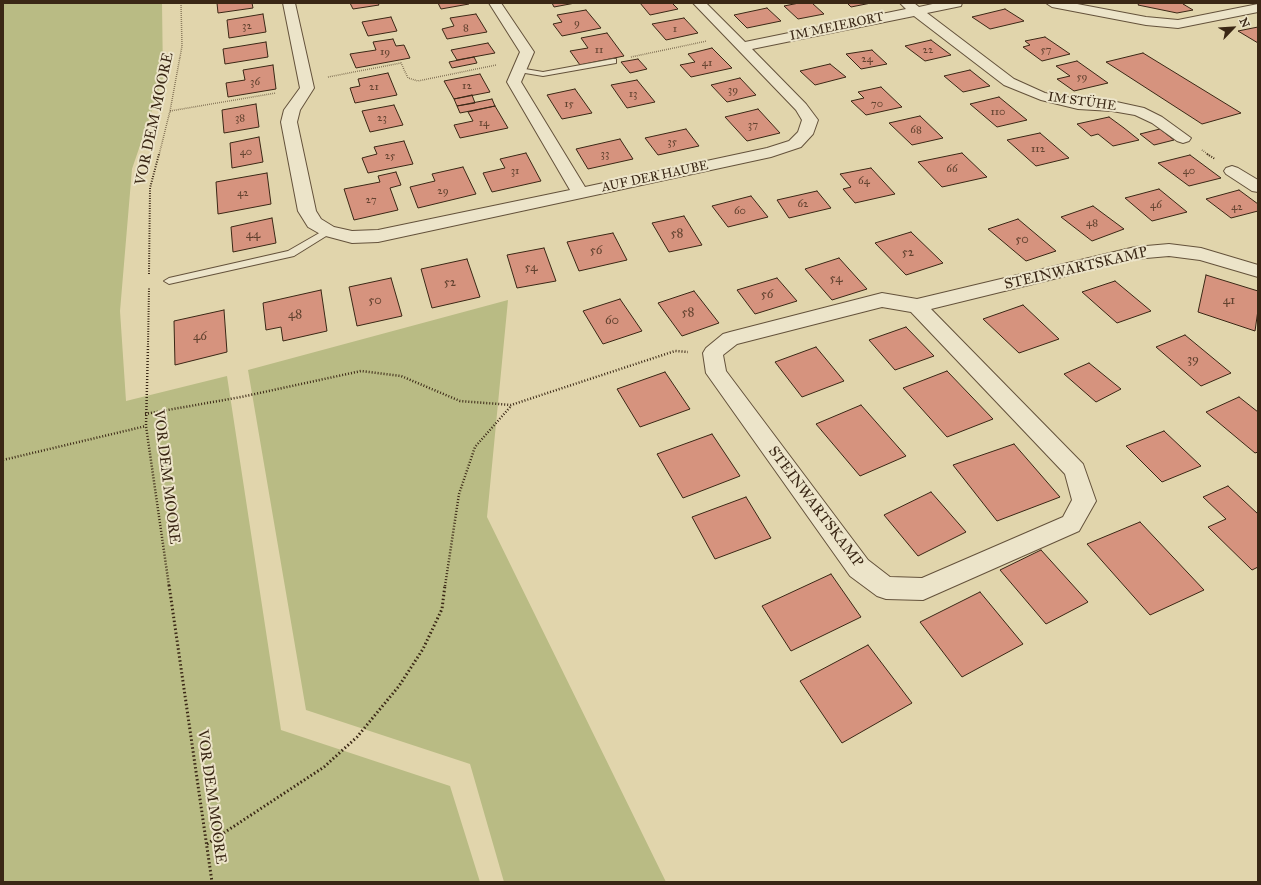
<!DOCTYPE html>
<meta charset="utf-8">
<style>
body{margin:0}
#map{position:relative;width:1261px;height:885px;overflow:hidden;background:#e1d5ac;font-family:"IM FELL Great Primer",serif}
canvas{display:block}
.frame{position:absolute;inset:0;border:4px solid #3a2715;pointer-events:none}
.north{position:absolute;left:1213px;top:8px;width:40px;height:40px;-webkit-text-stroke:3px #ece4c9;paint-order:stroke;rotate:65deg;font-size:11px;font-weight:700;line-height:16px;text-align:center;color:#3a2715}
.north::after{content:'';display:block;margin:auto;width:14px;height:18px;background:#3a2715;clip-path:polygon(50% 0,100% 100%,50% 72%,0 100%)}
</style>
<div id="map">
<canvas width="1261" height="885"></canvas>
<div class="frame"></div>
<div class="north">N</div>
</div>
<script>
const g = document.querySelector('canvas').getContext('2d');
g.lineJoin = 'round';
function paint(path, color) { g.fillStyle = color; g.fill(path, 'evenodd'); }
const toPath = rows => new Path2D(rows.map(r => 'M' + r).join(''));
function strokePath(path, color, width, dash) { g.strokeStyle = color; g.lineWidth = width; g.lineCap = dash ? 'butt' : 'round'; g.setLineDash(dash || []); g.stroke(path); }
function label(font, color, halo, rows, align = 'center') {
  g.font = font + ' "IM FELL Great Primer",serif'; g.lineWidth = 4; g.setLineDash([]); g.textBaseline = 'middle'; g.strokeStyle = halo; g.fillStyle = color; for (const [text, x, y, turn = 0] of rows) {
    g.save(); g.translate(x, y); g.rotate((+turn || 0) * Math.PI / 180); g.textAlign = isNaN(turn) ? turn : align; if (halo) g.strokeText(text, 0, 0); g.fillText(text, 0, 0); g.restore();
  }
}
const green = toPath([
 [3,3,162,3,163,78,132,169,120,311,126,401,227,376,281,730,450,786,480,882,3,882],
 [508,300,487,517,666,882,504,882,470,764,306,710,248,370]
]);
const building = toPath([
 [217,3,252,3,253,8,218,13,217,3],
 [350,3,378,3,379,5,353,9,350,3],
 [438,3,469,3,469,4,441,9,438,3],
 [552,3,575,3,554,7,552,3],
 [640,3,672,3,678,9,650,15,640,3],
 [799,3,812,3,824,14,798,19,784,6,799,3],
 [847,3,871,3,851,7,847,3],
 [1139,3,1189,3,1183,4,1193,10,1177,13,1138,5,1139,3],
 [767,8,781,21,747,28,734,15,767,8],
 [1005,9,1024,21,990,29,972,17,1005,9],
 [586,10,601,28,562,36,553,24,562,22,557,15,586,10],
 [263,14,266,32,229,38,227,20,263,14],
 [476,14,487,32,447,39,442,29,454,26,450,18,476,14],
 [391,17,397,31,368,36,362,22,391,17],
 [684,18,698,33,666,40,652,24,684,18],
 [1258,27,1258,43,1238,31,1258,27],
 [607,33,624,56,580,65,570,51,588,48,581,38,607,33],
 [1045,37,1070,54,1042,61,1023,47,1030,45,1025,41,1045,37],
 [393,39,396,46,404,45,410,58,356,68,350,54,376,50,373,42,393,39],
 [931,40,951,55,925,61,905,46,931,40],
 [266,42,268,57,225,64,223,49,266,42],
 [488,43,495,53,457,60,451,50,488,43],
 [712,48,732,68,691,77,680,65,695,62,688,54,712,48],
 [872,50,887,64,861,69,846,54,872,50],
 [1143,53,1241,113,1202,124,1106,62,1143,53],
 [474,57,477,63,452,68,449,62,474,57],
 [638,59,647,69,630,73,621,62,638,59],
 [1077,61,1108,83,1074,91,1057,79,1070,76,1056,66,1077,61],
 [830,64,846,77,815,85,800,71,830,64],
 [273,65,276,89,228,97,226,83,245,80,243,70,273,65],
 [970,70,990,86,963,92,944,76,970,70],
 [388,73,397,95,355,103,350,88,360,86,358,79,388,73],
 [480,74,490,92,454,99,444,81,480,74],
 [740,78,756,95,727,102,711,85,740,78],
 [637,80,655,102,627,108,611,85,637,80],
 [881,87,902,107,866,115,851,101,864,98,858,92,881,87],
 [575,89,592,113,562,119,547,95,575,89],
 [472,95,475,103,457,106,454,99,472,95],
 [999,97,1027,120,997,127,970,104,999,97],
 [492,99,495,106,460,113,457,106,492,99],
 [256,104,259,127,224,133,222,110,256,104],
 [394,105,403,125,370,132,362,111,394,105],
 [495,106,508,128,460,138,454,125,473,121,468,112,495,106],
 [758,109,780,133,747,141,725,117,758,109],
 [920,116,943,138,912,145,889,123,920,116],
 [1109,117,1124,128,1139,140,1113,146,1098,134,1091,136,1077,124,1109,117],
 [686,129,699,146,658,155,645,138,686,129],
 [1160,129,1174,140,1154,145,1140,134,1160,129],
 [1040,133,1069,158,1036,166,1007,140,1040,133],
 [259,137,263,162,232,168,230,143,259,137],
 [620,139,633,159,588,169,576,149,620,139],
 [404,141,413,164,368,173,362,158,377,154,374,147,404,141],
 [526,153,541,181,492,192,483,173,505,168,500,159,526,153],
 [962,153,987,177,942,187,918,162,962,153],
 [1190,155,1221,178,1189,186,1158,163,1190,155],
 [463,167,476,194,418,208,410,187,435,181,432,174,463,167],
 [871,168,895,194,855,203,843,189,851,187,840,174,871,168],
 [396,172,401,185,390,188,398,210,354,220,344,189,380,182,378,176,396,172],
 [267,173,271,204,218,214,216,182,267,173],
 [1159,189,1187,212,1152,221,1125,198,1159,189],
 [1239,190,1258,204,1258,211,1231,218,1206,199,1239,190],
 [817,191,831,208,789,218,777,200,817,191],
 [751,196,768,217,728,227,712,206,751,196],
 [1093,206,1124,229,1092,241,1061,217,1093,206],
 [684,216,702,245,669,252,652,223,684,216],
 [272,218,276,243,233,252,231,227,272,218],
 [1018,219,1056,251,1026,261,988,229,1018,219],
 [911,232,943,263,906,275,875,243,911,232],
 [613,233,627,260,579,271,567,242,613,233],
 [544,248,556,281,517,288,507,255,544,248],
 [839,258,867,289,832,300,805,269,839,258],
 [467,259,480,297,432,308,421,269,467,259],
 [1206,275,1258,291,1258,310,1255,331,1198,312,1206,275],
 [391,278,402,316,357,326,349,287,391,278],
 [777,278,797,301,755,314,737,290,777,278],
 [1115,281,1151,311,1117,323,1082,292,1115,281],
 [321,290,327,331,283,341,281,327,266,330,263,303,321,290],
 [694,291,719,323,682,336,658,303,694,291],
 [620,299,642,331,603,344,583,311,620,299],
 [1023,305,1059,339,1019,353,983,319,1023,305],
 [224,310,227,352,175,365,174,321,224,310],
 [906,327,934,356,895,370,869,340,906,327],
 [1185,335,1231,373,1201,386,1156,347,1185,335],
 [816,347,844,381,802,397,775,362,816,347],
 [1089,363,1121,389,1096,402,1064,374,1089,363],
 [947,371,993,419,947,437,903,388,947,371],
 [665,372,690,409,640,427,617,389,665,372],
 [1239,397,1258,412,1258,452,1255,453,1206,412,1239,397],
 [861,405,906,456,860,476,816,424,861,405],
 [1164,431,1201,466,1162,482,1126,446,1164,431],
 [712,434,740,476,683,498,657,454,712,434],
 [1014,444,1060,497,997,521,953,465,1014,444],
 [1228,486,1258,514,1258,567,1252,570,1208,527,1226,519,1203,497,1228,486],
 [931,492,966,532,918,556,884,515,931,492],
 [746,497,771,538,715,559,692,517,746,497],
 [1140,522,1204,590,1150,615,1087,544,1140,522],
 [1041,550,1088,602,1046,624,1000,570,1041,550],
 [831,574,861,617,791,651,762,606,831,574],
 [980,592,1023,644,962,677,920,622,980,592],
 [868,645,912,703,842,743,800,681,868,645]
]);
const pathFar3 = toPath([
 [631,57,707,41],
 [328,77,401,63,408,78,418,81,496,65],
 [170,111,276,93],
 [1202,150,1209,155],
 [159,155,170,111,182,46,181,3]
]);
const pathFar2 = toPath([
 [1207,154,1215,159],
 [149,274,150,188,159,154],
 [148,347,149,287]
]);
const pathFar1 = toPath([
 [148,346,146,426,169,586],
 [145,414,241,397,361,371,401,376,460,401,511,405,675,351,688,352],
 [3,460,146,426],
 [445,586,459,494,475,447,511,406]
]);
const path = toPath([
 [169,585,212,882],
 [207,844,324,767,357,737,399,686,423,649,442,609,445,585]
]);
const service = toPath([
 [613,59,616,59,616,63,543,76,519,72,515,70,519,68,543,72,613,59],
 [328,228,333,231,331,233,294,256,169,284,164,281,169,278,288,251,328,228]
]);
const minor = toPath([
 [283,3,295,3,314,88,300,110,297,122,316,211,321,219,334,227,352,231,378,230,570,190,507,82,520,52,489,3,501,3,534,52,521,82,585,187,767,148,789,141,798,132,802,120,796,110,693,3,706,3,745,42,906,9,900,3,914,3,919,7,937,3,962,3,961,6,927,13,1014,79,1045,93,1078,99,1112,101,1144,108,1162,117,1191,138,1189,141,1183,143,1177,141,1152,123,1135,115,1112,111,1078,109,1041,100,1004,85,914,16,752,49,806,104,818,120,813,134,801,147,771,157,378,242,352,243,322,235,308,227,298,211,281,122,284,110,300,88,283,3],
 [1046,3,1072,3,1146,17,1178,20,1258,4,1258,12,1178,28,1146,25,1052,7,1046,3],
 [1232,166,1238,168,1258,180,1258,192,1252,191,1226,174,1224,171,1226,168,1232,166],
 [1169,244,1201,248,1258,265,1258,277,1200,260,1169,256,1135,259,931,309,1083,464,1096,501,1079,531,923,600,886,599,877,596,850,576,706,373,703,353,706,348,723,334,730,332,882,293,917,299,1135,247,1169,244],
 [882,307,911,312,1065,474,1072,500,1063,517,922,578,890,577,868,560,726,371,723,355,737,344,882,307]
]);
const farNumbernames = [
 ["9",577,23],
 ["32",247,26],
 ["8",466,28],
 ["1",675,29],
 ["11",599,50],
 ["22",928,50],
 ["57",1046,50],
 ["19",385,52],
 ["24",867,59],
 ["41",707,63],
 ["59",1082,77],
 ["36",255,82],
 ["12",467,86],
 ["21",374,87],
 ["39",733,90],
 ["13",633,94],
 ["15",569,104],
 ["70",877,104],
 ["110",998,112],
 ["38",240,118],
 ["23",382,118],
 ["14",484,123],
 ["37",753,125],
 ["68",916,130],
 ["35",672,142],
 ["112",1038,149],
 ["40",246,152],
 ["33",605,154],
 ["25",390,156],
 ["66",952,169],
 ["31",515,171],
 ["40",1189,171],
 ["64",864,181],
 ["29",443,191],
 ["42",243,193],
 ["27",371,200],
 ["62",803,204],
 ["46",1156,205],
 ["42",1237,207],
 ["60",740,211],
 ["48",1092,223]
];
const farStreetnames = [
 ["IM MEIERORT",837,27,-12],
 ["IM STÜHE",1082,102,8],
 ["AUF DER HAUBE",655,177,-12]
];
const numberNames = [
 ["58",677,234],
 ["44",253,235],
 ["50",1022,240],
 ["56",596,251],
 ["52",908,253],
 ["54",531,268],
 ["54",836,279],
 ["52",450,283],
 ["56",767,295],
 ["50",375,301],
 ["41",1229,301],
 ["58",688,313],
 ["48",295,315],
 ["60",612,321],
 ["46",200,337],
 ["39",1193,360]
];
const streetNames = [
 ["VOR DEM MOORE",155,119,-78],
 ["STEINWARTSKAMP",1076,269,-13],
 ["VOR DEM MOORE",166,477,83],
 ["STEINWARTSKAMP",815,507,53],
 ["VOR DEM MOORE",211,797,82]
];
paint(green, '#b9bb84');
paint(building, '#d6937e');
strokePath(building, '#3a2715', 1);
strokePath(service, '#64523b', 2);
strokePath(minor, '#64523b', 2);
strokePath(pathFar3, '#3a2715', 1.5, [0.5, 1.5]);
strokePath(pathFar2, '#3a2715', 2, [1, 1.5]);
strokePath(pathFar1, '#3a2715', 2.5, [1, 2]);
strokePath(path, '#3a2715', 3, [1.5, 2.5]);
paint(service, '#ece4c9');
paint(minor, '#ece4c9');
label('11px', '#61422f', null, farNumbernames);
label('13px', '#3a2715', '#ece4c9', farStreetnames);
label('13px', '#61422f', null, numberNames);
label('15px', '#3a2715', '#ece4c9', streetNames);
</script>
